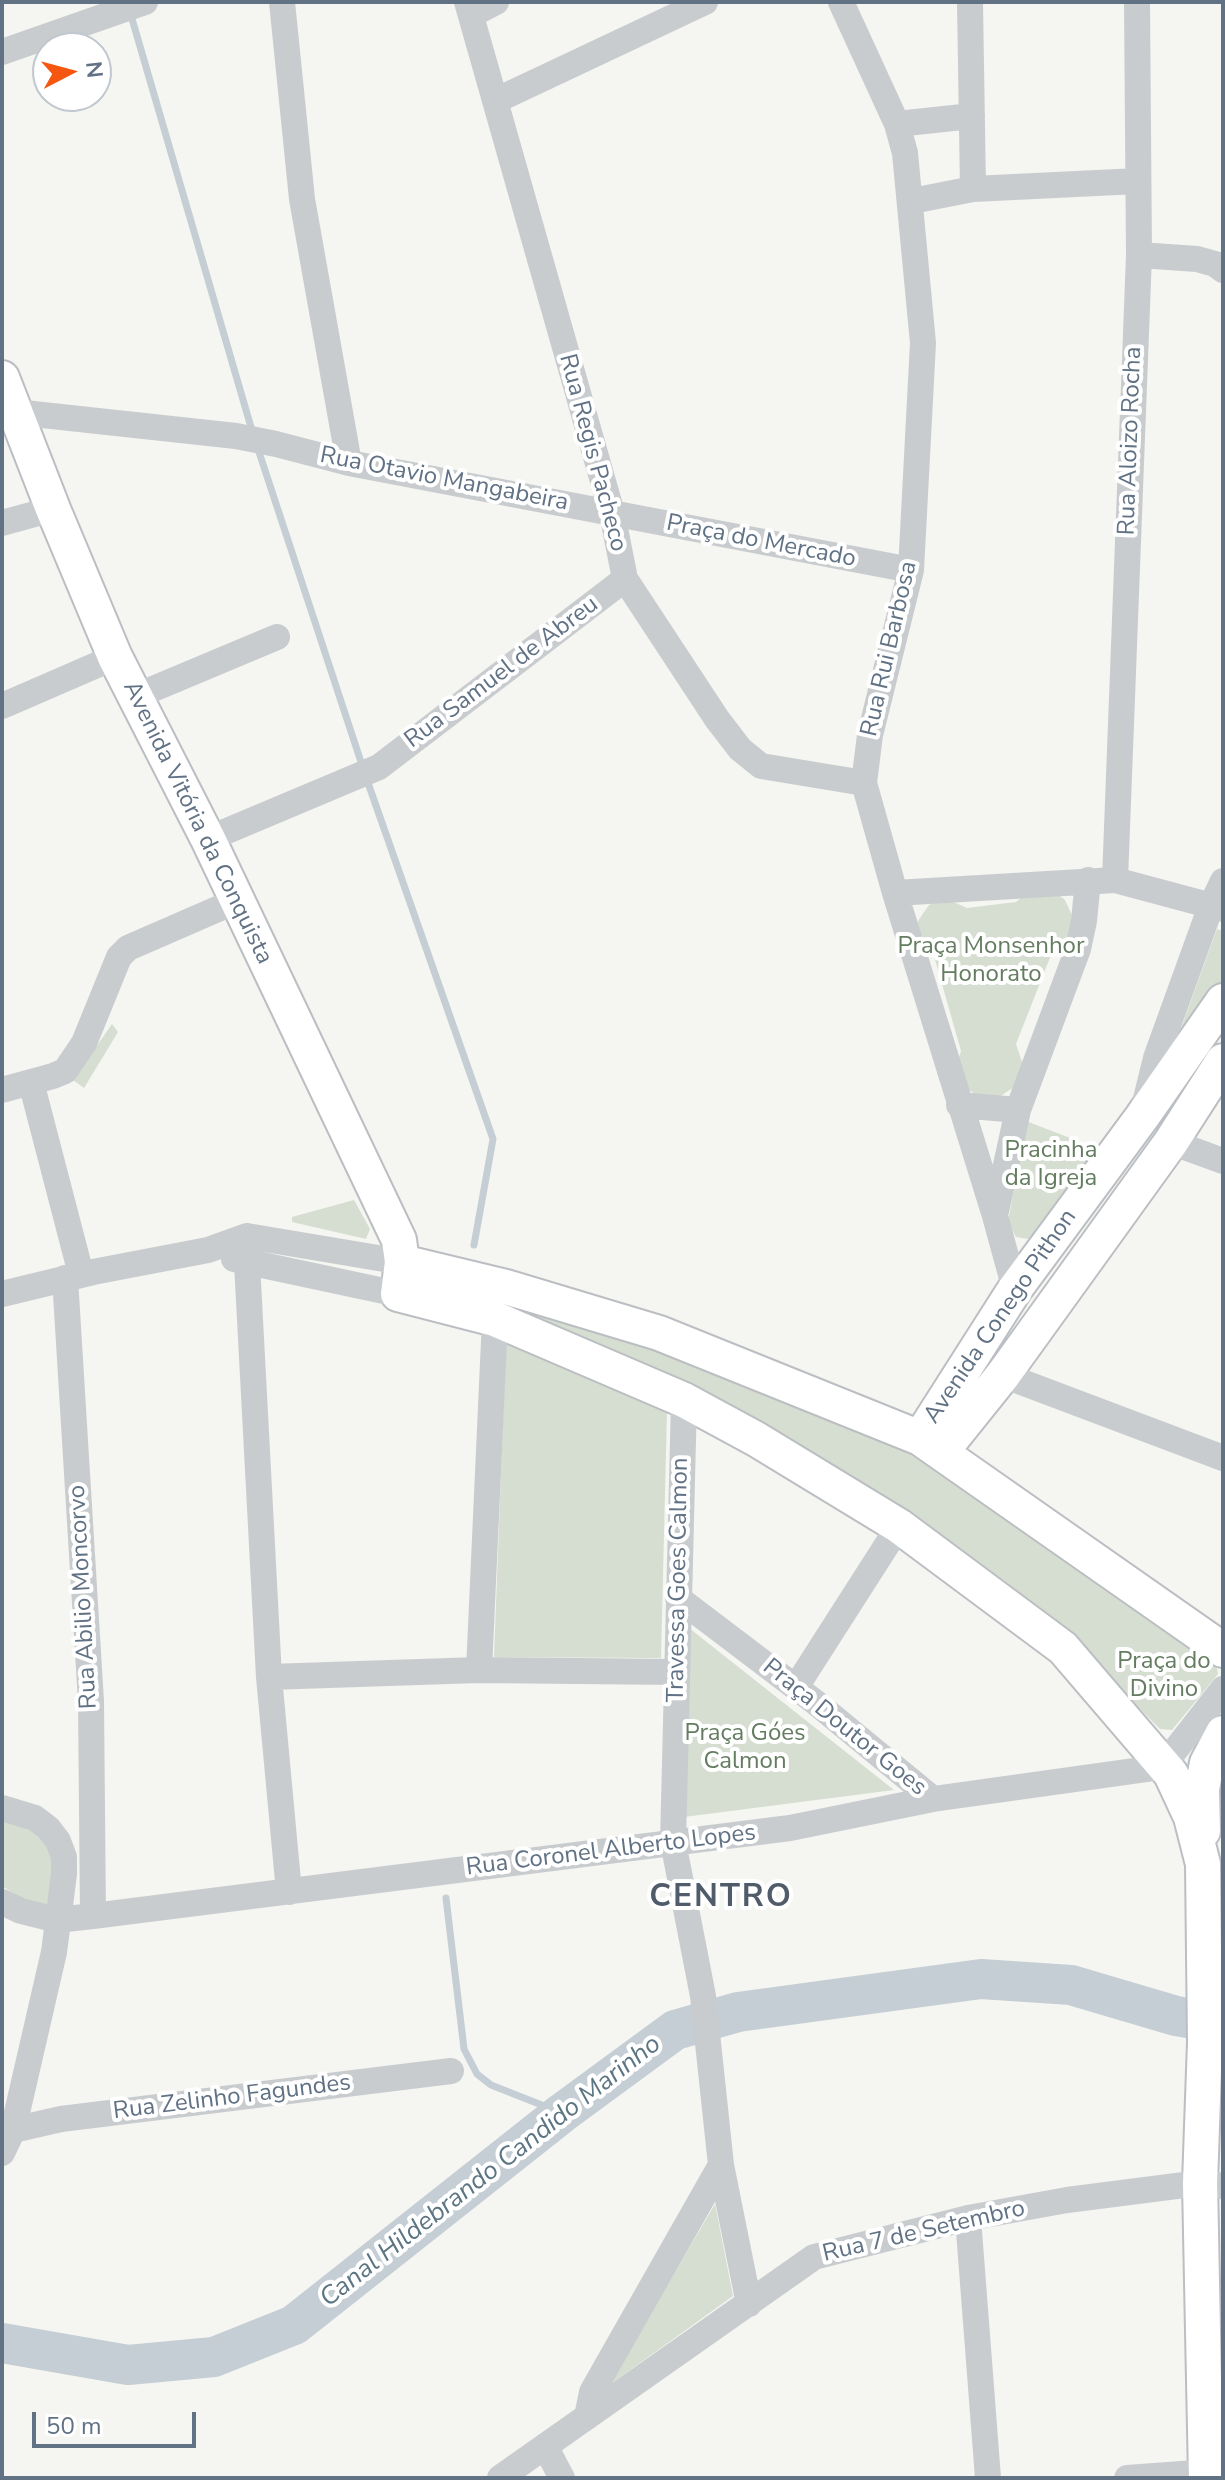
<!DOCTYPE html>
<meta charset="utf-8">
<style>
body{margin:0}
#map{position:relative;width:1225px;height:2480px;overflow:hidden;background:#f5f5f1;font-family:"Nunito Sans",sans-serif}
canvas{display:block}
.frame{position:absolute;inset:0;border:4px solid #617285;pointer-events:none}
.north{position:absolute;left:32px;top:32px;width:80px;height:80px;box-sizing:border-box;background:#fff;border:2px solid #c0c7ce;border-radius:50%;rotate:84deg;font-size:22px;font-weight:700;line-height:32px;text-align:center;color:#617285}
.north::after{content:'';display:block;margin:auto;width:28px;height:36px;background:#f65710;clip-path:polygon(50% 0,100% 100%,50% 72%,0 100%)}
.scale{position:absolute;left:32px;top:2412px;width:164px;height:36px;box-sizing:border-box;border:4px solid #617285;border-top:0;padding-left:10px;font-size:24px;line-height:28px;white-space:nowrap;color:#617285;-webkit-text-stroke:6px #fff;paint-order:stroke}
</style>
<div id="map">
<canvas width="1225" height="2480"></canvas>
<div class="frame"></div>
<div class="north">N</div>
<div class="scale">50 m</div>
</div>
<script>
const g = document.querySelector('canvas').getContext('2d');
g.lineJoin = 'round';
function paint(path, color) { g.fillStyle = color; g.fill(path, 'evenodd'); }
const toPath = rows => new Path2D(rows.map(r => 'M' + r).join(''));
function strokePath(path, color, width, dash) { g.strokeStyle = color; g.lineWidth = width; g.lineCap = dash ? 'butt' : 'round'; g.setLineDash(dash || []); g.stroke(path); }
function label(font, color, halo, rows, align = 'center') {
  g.font = font + ' "Nunito Sans",sans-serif'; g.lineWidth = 8; g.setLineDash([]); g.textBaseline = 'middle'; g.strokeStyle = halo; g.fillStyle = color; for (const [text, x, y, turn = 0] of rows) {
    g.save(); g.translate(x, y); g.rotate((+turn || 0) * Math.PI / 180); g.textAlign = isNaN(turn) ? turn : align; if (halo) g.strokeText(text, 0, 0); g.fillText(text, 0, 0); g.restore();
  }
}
const green = toPath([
 [1056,893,1065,900,1074,920,1069,941,1051,955,1016,1044,1023,1065,1017,1085,999,1097,978,1096,969,1090,958,1061,961,1051,934,956,925,950,917,932,918,921,929,905,938,901,949,900,967,908,1016,902,1024,895],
 [1217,929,1223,931,1223,993,1168,1064],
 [112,1024,118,1032,84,1088,73,1080],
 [1026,1121,1104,1151,1034,1237,1028,1239,1016,1237,1008,1222],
 [354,1200,370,1229,366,1239,292,1222,292,1217],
 [525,1300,694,1363,900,1448,934,1467,1216,1664,1218,1674,1172,1730,1160,1729,1072,1641,1005,1581,905,1515,512,1314,514,1303],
 [506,1341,667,1410,661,1658,494,1657],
 [689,1628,894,1790,684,1817],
 [2,1820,30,1828,48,1847,52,1859,53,1873,47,1906,25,1901,2,1886],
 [715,2204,733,2296,608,2386]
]);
const stream = toPath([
 [130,12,253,434],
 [257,446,363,768],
 [367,780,493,1139,474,1245],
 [446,1898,464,2049,477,2074,491,2085,562,2113]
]);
const river = toPath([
 [2,2343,128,2365,214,2357,294,2325,562,2113,675,2030,738,2012,981,1979,1071,1985,1176,2016,1223,2024]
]);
const minor = toPath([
 [282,2,302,199,349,463],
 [467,2,612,513,625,579,717,719,740,749,761,766,864,783],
 [841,2,897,124,905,153,923,343,911,570,870,735,864,783,895,893,995,1216,1015,1289],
 [970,2,973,189],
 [471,15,496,2],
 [2,52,145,2],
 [495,101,705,2],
 [897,124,972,116],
 [912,201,973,189,1138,181],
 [1139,255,1197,259,1215,264,1223,270],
 [15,412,236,436,276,444,349,463,911,570],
 [2,523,53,509],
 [134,697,277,637],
 [2,706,115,657],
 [208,839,379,767,625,579],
 [1115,880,1139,255,1137,2],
 [895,893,1115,880,1223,909],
 [31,1082,81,1274],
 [2,1090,53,1076,65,1071,84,1043,119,957,128,948,236,901],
 [959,1105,1018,1110],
 [1144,1107,1156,1058,1211,906,1223,881],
 [1171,1142,1223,1161],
 [996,1211,1018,1110,1078,949,1084,921,1088,880],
 [247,1236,247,1263,269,1677,289,1892],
 [234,1259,398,1294],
 [65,1278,91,1701,93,1916],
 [2,1294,93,1272,208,1250,247,1236,402,1262],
 [500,1305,495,1319,479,1670,677,1672],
 [1003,1375,1223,1458],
 [684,1400,673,1842,703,1996,721,2165,749,2304],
 [678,1598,815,1702,933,1799],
 [269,1677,479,1670],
 [796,1687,899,1526],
 [2,1808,35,1818,48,1828,58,1841,64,1857,64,1874,54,1952,13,2130,2,2153],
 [2,1902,21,1911,57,1920,93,1916,790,1828,933,1799,1162,1767,1223,1689],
 [13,2130,61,2119,451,2071],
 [968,2218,988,2478],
 [587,2417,592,2392,721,2165],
 [545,2446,562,2478],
 [500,2478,814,2257,968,2218,1067,2200,1200,2183,1223,2186],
 [1127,2478,1223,2471]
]);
const major = toPath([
 [2,378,53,509,115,657,208,839,399,1240,402,1262,398,1294,495,1319,684,1400,756,1439,899,1526,1063,1648,1171,1774,1191,1817,1203,1864,1205,2042,1200,2183,1206,2478],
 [402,1262,506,1287,659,1333,920,1438,1223,1650],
 [920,1438,1015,1289,1142,1117,1223,1001],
 [942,1451,1003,1375,1171,1142,1223,1061],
 [1203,1831,1202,1789,1207,1763,1223,1733]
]);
const streetNames = [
 ["Rua Aloizo Rocha",1131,441,-88],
 ["Rua Regis Pacheco",592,453,75],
 ["Rua Otavio Mangabeira",444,480,11],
 ["Praça do Mercado",761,542,11],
 ["Rua Rui Barbosa",890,649,-77],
 ["Rua Samuel de Abreu",502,673,-37],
 ["Avenida Vitória da Conquista",197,823,64],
 ["Avenida Conego Pithon",1001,1317,-56],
 ["Travessa Goes Calmon",679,1580,-89],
 ["Rua Abilio Moncorvo",84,1597,-93],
 ["Praça Doutor Goes",844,1728,39],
 ["Rua Coronel Alberto Lopes",611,1851,-7],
 ["Rua Zelinho Fagundes",232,2098,-7],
 ["Rua 7 de Setembro",924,2232,-13]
];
const parkNames = [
 ["Praça Monsenhor",991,947],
 ["Honorato",991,975],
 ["Pracinha",1051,1151],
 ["da Igreja",1051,1179],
 ["Praça do",1164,1662],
 ["Divino",1164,1690],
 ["Praça Góes",745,1734],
 ["Calmon",745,1762]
];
const waterNames = [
 ["Canal Hildebrando Candido Marinho",491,2172,-38]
];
const districtNames = [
 ["CENTRO",721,1898]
];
paint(green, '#d5ded1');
strokePath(stream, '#c5ced4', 7);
strokePath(river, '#c5ced4', 40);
strokePath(major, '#bbbec2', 38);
strokePath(minor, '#c9cccf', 26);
strokePath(major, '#fff', 34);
label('24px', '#617285', '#fff', streetNames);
label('24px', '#647c60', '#fff', parkNames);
label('italic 26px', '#5c7583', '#fff', waterNames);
g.letterSpacing = '2px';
label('bold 32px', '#505c69', '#fff', districtNames);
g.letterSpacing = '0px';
</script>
